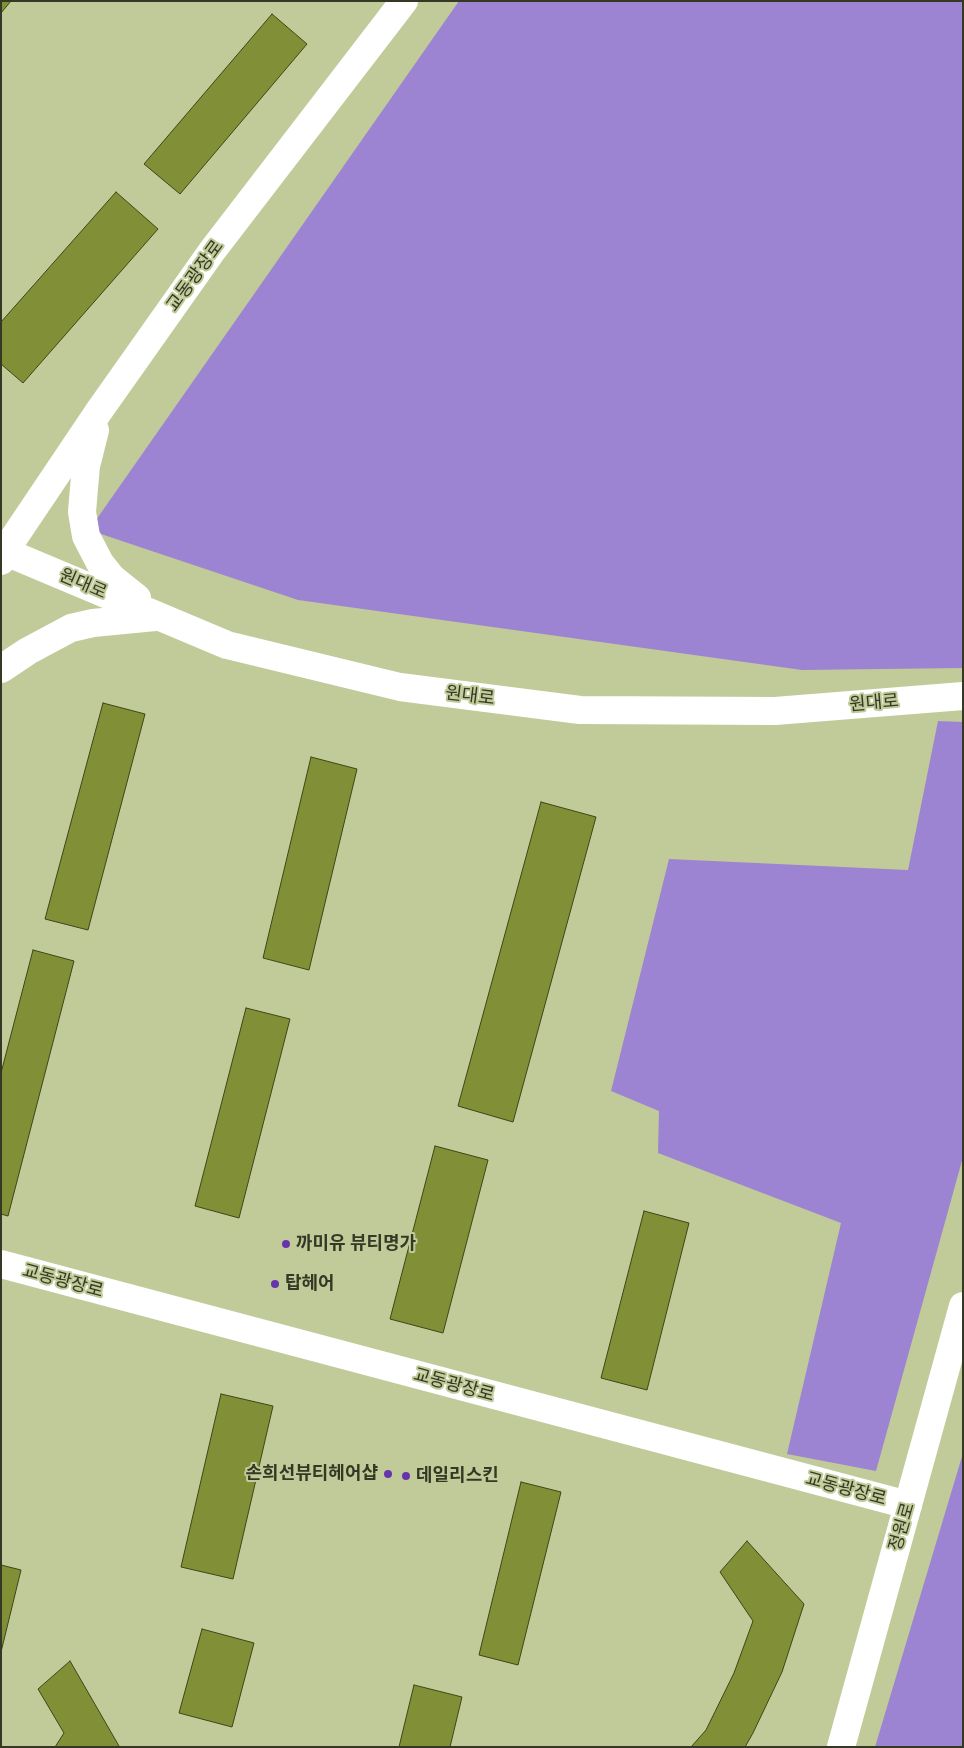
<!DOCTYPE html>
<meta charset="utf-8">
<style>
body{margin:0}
#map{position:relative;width:964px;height:1748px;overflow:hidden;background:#c0cb99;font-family:Inter,sans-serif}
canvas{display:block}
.frame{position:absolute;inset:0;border:2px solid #343824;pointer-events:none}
</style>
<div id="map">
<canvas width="964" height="1748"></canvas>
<div class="frame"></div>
</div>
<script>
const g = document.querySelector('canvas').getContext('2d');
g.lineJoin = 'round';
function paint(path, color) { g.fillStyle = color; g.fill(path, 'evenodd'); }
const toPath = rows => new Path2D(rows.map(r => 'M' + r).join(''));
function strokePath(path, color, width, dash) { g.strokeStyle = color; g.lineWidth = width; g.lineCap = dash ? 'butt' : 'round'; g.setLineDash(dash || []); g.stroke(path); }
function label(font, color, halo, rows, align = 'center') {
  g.font = font + ' Inter,"Noto Sans KR",sans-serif'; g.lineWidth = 4; g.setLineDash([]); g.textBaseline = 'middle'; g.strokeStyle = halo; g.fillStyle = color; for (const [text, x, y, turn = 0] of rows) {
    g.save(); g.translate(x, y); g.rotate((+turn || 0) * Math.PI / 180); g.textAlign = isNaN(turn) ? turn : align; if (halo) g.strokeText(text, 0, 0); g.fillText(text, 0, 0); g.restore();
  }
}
const forest = toPath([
 [459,1,963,1,963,668,802,670,298,600,89,530],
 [938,721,963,722,963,1157,876,1471,787,1454,841,1223,658,1153,659,1111,611,1091,669,859,908,870],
 [963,1453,963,1747,875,1747]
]);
const building = toPath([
 [1,1,11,1,1,13,1,1],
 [272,14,307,44,180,194,144,164,272,14],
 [116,192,158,229,23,383,1,364,1,322,116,192],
 [103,703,145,714,88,930,45,919,103,703],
 [311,757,357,769,309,970,263,958,311,757],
 [541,802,596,817,513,1122,458,1106,541,802],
 [33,950,74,961,8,1216,1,1214,1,1073,33,950],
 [246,1008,290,1019,239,1218,195,1206,246,1008],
 [435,1146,488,1160,443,1333,390,1319,435,1146],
 [644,1211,689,1223,647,1390,601,1378,644,1211],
 [221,1394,273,1406,233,1579,181,1567,221,1394],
 [521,1482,561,1492,518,1665,479,1655,521,1482],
 [747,1541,804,1604,782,1672,753,1733,745,1747,691,1747,706,1730,734,1673,753,1621,720,1572,747,1541],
 [1,1565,21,1570,1,1652,1,1565],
 [202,1629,254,1643,232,1727,179,1713,202,1629],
 [70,1661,119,1746,118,1747,55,1747,64,1733,38,1689,70,1661],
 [414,1685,462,1697,450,1747,399,1747,414,1685]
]);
const minor = toPath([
 [1,1264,908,1505]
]);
const tertiary = toPath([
 [95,430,86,466,84,488,82,512,86,536,100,563,112,578,137,598],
 [1,550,227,645,400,687,580,710,775,711,963,696],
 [1,561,5,551,99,411,212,251,404,1],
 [1,669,28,651,71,628,93,623,155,617],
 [841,1747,963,1306]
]);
const markers = [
 [286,1244,5,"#6635ac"],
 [275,1284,5,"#6635ac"],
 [388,1474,5,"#6635ac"],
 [406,1476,5,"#6635ac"]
];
const streetNames = [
 ["교동광장로",195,276,-54],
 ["원대로",83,584,23],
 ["원대로",470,696,7],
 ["원대로",874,703,-5],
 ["교동광장로",63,1281,15],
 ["교동광장로",454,1385,15],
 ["교동광장로",846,1489,15],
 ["정원로",902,1527,-74]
];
const poiNames = [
 ["까미유 뷰티명가",296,1244],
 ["탑헤어",285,1284],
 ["손희선뷰티헤어샵",378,1474,"right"],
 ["데일리스킨",416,1476]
];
paint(forest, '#9c84d2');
paint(building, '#818f36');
strokePath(building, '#3e4517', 1);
strokePath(minor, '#fff', 28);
strokePath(tertiary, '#fff', 28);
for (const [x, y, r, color] of markers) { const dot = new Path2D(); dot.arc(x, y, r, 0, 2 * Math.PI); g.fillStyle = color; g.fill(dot); strokePath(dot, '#c0cb99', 2); }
label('18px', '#343824', '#c0cb99', streetNames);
label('bold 18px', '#343824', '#c0cb99', poiNames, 'left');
</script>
